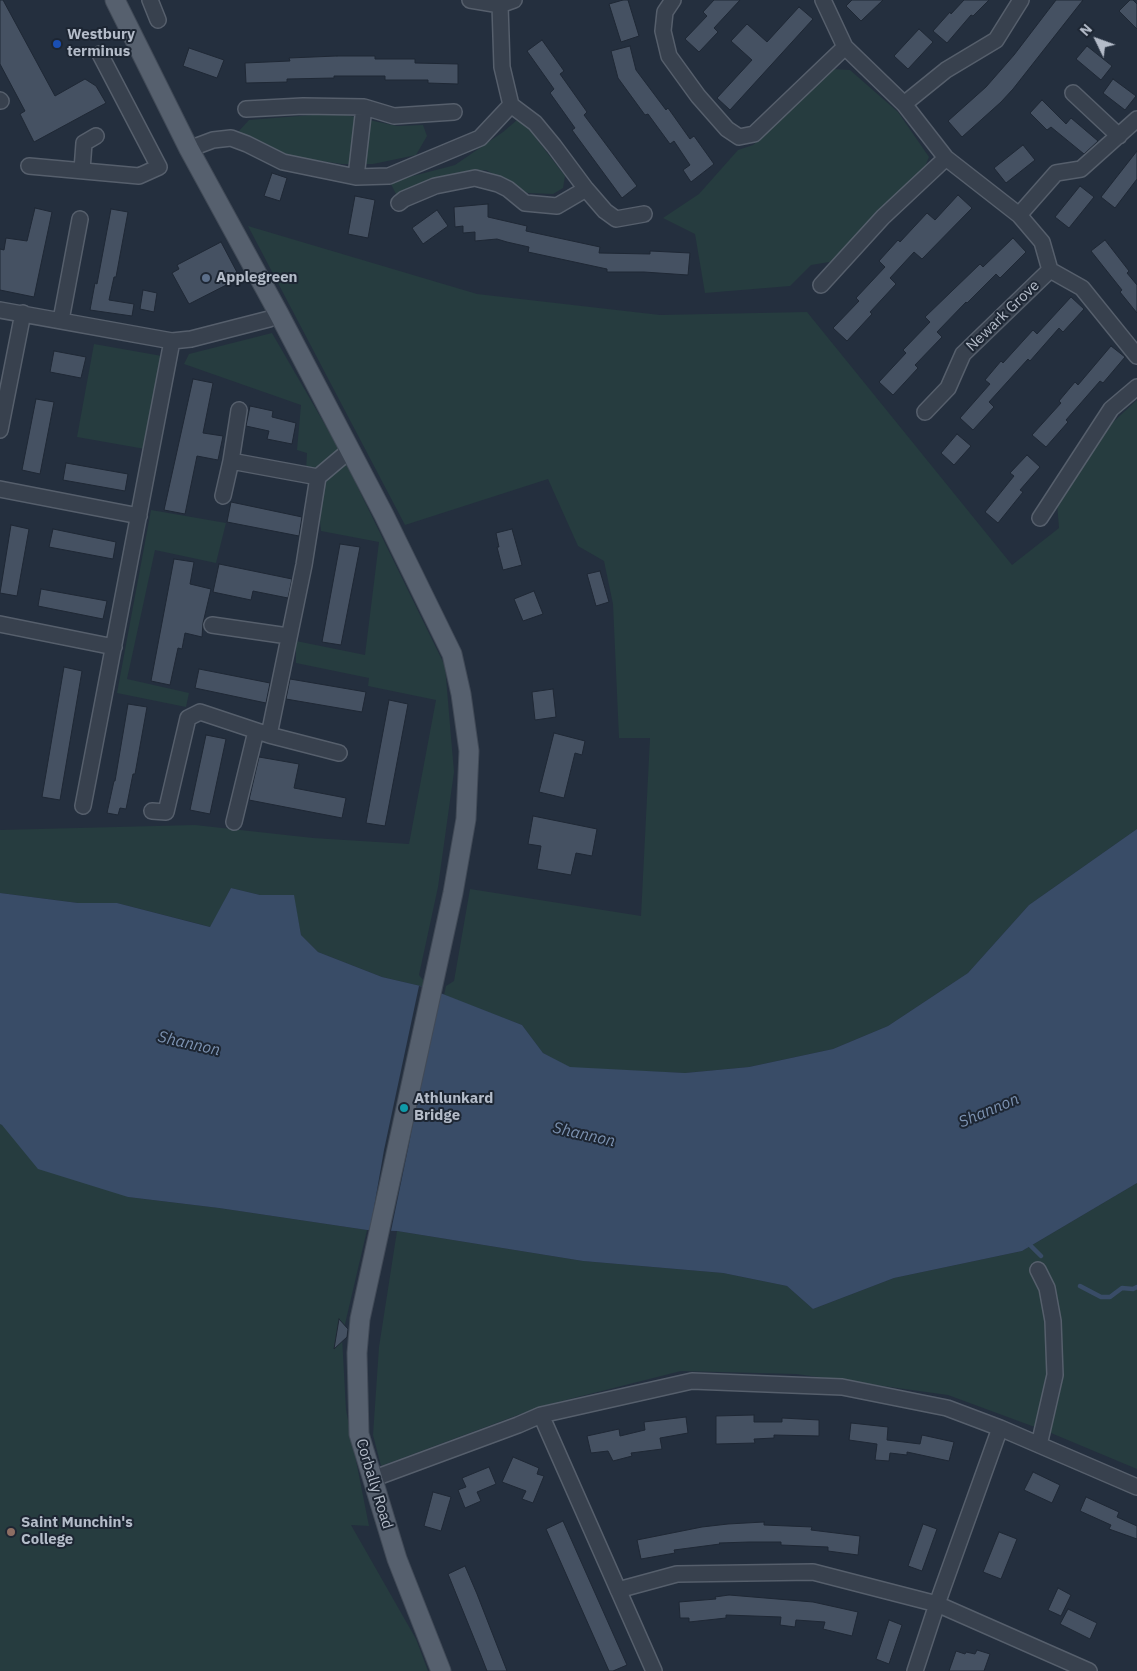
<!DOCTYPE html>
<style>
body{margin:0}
#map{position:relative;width:1137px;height:1671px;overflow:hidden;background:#242f3e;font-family:"IBM Plex Sans",sans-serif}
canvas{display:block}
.north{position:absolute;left:1072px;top:15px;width:50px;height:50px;-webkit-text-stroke:4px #1d2633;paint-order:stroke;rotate:312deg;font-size:14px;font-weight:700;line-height:20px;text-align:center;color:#b4bcc9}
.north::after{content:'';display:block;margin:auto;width:18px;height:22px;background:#b4bcc9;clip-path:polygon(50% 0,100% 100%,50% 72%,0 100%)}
</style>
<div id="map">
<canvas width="1137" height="1671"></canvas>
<div class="north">N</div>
</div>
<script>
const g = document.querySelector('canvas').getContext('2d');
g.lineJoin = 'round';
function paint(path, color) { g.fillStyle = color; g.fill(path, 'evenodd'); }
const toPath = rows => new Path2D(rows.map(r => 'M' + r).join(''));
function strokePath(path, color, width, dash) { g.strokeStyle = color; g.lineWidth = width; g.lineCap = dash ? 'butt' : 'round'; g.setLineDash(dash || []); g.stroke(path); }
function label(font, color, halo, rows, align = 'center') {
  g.font = font + ' "IBM Plex Sans",sans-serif'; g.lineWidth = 4; g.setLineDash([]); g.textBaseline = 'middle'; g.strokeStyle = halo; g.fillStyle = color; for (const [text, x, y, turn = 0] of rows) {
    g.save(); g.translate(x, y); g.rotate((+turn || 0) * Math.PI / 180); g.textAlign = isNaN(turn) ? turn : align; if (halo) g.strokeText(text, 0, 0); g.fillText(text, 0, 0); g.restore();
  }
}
const green = toPath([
 [832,69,850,70,898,112,929,157,924,169,879,209,835,261,811,265,790,286,705,293,695,234,663,218,699,194,738,150,753,145],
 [337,113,397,126,423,125,427,136,416,155,373,164,342,164,293,157,244,137,239,131,249,120],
 [517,120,525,124,565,176,563,188,553,194,528,193,486,170,455,173,397,196,390,182,455,165,503,132],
 [248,226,477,294,660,315,807,312,1012,565,1059,528,1057,502,1112,423,1137,400,1137,829,1029,905,968,973,888,1026,833,1049,749,1067,685,1073,570,1068,543,1053,522,1025,444,995,446,986,454,981,470,889,641,916,650,738,619,738,613,604,604,561,578,546,548,479,405,525],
 [272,333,339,449,445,666,454,772,438,887,419,975,424,981,425,987,382,977,318,952,301,935,293,895,260,895,231,888,211,927,117,903,78,903,0,893,0,830,195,825,313,838,409,844,436,700,368,686,369,678,296,663,296,641,365,655,379,542,321,531,315,475,306,471,307,453,297,450,301,405,184,364,189,354],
 [94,344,162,356,145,449,77,437],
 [151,510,226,523,216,563,155,550,127,679,189,693,186,707,117,693],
 [0,1124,128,1197,219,1208,367,1230,342,1337,346,1410,369,1526,351,1525,416,1639,428,1671,0,1671],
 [1137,1183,1137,1469,1051,1433,948,1395,796,1374,681,1371,542,1406,381,1466,373,1435,379,1347,397,1231,583,1261,723,1273,787,1286,813,1309,894,1278,1022,1251]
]);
const water = toPath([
 [1137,829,1137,1183,1022,1251,894,1278,813,1309,787,1286,723,1273,583,1261,397,1231,367,1230,219,1208,128,1197,38,1169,2,1125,0,1124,0,893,78,903,117,903,210,927,231,888,260,895,294,895,301,935,318,952,382,977,425,987,522,1025,543,1053,570,1067,685,1073,749,1067,833,1049,888,1026,968,973,1029,905]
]);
const pier = toPath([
 [419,986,425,987,429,1040,409,1144,391,1231,370,1230,384,1150]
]);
const stream = toPath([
 [1028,1243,1041,1256],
 [1080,1286,1101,1297,1110,1297,1122,1288,1133,1289,1137,1287]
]);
const building = toPath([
 [0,0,3,0,55,96,85,79,96,86,106,103,34,142,20,114,25,111,0,64,0,0],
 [623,0,628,0,639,36,621,42,609,4,623,0],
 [714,0,740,0,714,28,718,32,699,52,685,39,707,16,703,12,714,0],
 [852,0,883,0,861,21,846,6,852,0],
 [964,0,989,0,973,16,971,15,947,43,933,31,950,12,951,14,964,0],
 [1056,0,1083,0,1013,89,1001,102,962,137,948,121,986,87,1014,55,1056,0],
 [1130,0,1133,0,1137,4,1137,29,1119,11,1130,0],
 [799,7,813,19,730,110,717,98,752,60,731,41,747,24,767,42,799,7],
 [919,29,933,42,908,69,894,56,919,29],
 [542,40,564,71,560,74,587,112,584,115,637,186,622,198,572,130,575,128,550,93,554,89,527,51,542,40],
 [630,46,636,70,666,110,668,108,690,139,694,136,714,164,691,182,683,170,690,165,674,141,670,144,648,114,645,115,618,78,611,51,630,46],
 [1087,46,1112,66,1101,80,1076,59,1087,46],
 [189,48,224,60,217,78,183,66,189,48],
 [337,56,375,56,375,59,415,59,415,63,458,64,458,84,428,83,428,80,385,80,385,76,334,76,334,78,287,79,287,82,246,83,245,63,290,61,289,58,337,56],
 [1113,79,1136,96,1125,110,1103,93,1113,79],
 [1042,100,1066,124,1071,118,1098,141,1084,154,1051,127,1047,130,1030,113,1042,100],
 [1023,145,1035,160,1006,183,994,168,1023,145],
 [1137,151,1137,179,1115,208,1101,197,1137,151],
 [272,173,287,178,280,201,264,196,272,173],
 [1080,186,1094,197,1069,228,1055,217,1080,186],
 [958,195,972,208,922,259,914,252,890,278,896,284,870,312,872,314,847,341,833,328,859,301,856,298,885,267,879,261,898,240,900,242,927,213,935,220,958,195],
 [355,196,375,200,368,238,348,234,355,196],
 [488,204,488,217,527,226,526,231,600,247,599,253,650,254,650,251,690,253,688,275,644,272,607,272,607,269,528,252,529,247,507,242,497,239,475,241,475,232,463,233,463,226,455,227,454,207,488,204],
 [35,208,52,212,34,297,0,290,0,249,4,250,6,238,27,241,35,208],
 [111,209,128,212,116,277,114,277,109,300,134,304,132,316,90,310,95,283,97,284,111,209],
 [437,210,448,226,423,244,412,228,437,210],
 [1013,238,1026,252,1000,278,996,274,967,303,966,302,937,332,942,337,915,365,918,368,893,395,879,382,906,353,903,350,930,322,925,317,980,264,983,267,1013,238],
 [1105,240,1129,271,1127,273,1137,285,1137,313,1120,292,1122,290,1091,251,1105,240],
 [221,242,240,278,189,304,172,273,179,269,177,265,221,242],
 [143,290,157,293,154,312,140,309,143,290],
 [1071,297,1084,309,1063,332,1059,328,1030,361,1028,359,989,402,994,407,973,430,960,418,990,384,985,380,1001,361,1003,363,1033,330,1037,334,1071,297],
 [1111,346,1125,357,1103,383,1100,381,1066,420,1068,422,1046,447,1032,435,1061,403,1059,401,1075,382,1078,385,1111,346],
 [54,351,86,357,81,378,50,372,54,351],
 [193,379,213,383,203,433,223,436,218,460,197,456,185,514,164,510,193,379],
 [36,399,54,402,40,474,22,470,36,399],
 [250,406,273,411,272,417,296,423,292,444,267,439,269,431,246,426,250,406],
 [957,434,971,446,954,465,941,453,957,434],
 [1027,455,1040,467,1020,490,1023,492,998,523,985,512,1014,476,1010,473,1027,455],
 [66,463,128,474,125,491,63,480,66,463],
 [231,502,302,517,299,536,227,522,231,502],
 [11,525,29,529,17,596,0,593,11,525],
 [53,529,116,542,113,559,49,547,53,529],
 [512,529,522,565,503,570,497,547,499,547,496,533,512,529],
 [340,544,360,547,341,645,322,642,340,544],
 [174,559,194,562,190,584,211,589,203,623,202,637,185,633,182,649,178,648,170,685,151,681,174,559],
 [219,564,292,579,288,598,253,591,251,600,213,592,219,564],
 [600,571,609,602,596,606,587,574,600,571],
 [41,589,107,601,103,619,38,606,41,589],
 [534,591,543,614,523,621,514,599,534,591],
 [64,667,82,671,60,800,42,797,64,667],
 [199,669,270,683,266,703,195,688,199,669],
 [290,679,366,692,362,712,286,699,290,679],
 [553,689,556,717,535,720,532,692,553,689],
 [389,700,408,704,385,826,366,823,389,700],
 [128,704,147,707,135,774,133,774,126,809,120,808,118,815,107,813,114,781,115,781,128,704],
 [554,733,585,741,582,755,575,753,564,798,539,792,554,733],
 [206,735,226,739,210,814,190,810,206,735],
 [259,757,299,764,294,788,346,798,342,818,249,800,259,757],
 [533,816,597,829,592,856,576,853,571,875,537,869,541,846,528,844,533,816],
 [339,1319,348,1329,347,1337,334,1349,339,1319],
 [754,1415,754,1422,782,1422,782,1418,819,1420,819,1436,774,1435,774,1438,754,1439,755,1443,716,1444,716,1416,754,1415],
 [686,1417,688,1433,660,1438,662,1449,631,1453,632,1456,613,1461,608,1451,591,1453,587,1436,619,1429,620,1436,645,1430,644,1422,686,1417],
 [851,1423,888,1427,887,1440,920,1444,922,1435,954,1442,949,1461,907,1452,907,1455,890,1453,889,1461,875,1460,877,1444,849,1440,851,1423],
 [513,1457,539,1468,537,1474,544,1476,533,1503,522,1499,526,1491,502,1482,513,1457],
 [489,1467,496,1484,477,1492,481,1501,465,1508,458,1490,466,1487,462,1478,489,1467],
 [1033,1472,1060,1485,1052,1503,1024,1490,1033,1472],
 [433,1492,451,1497,441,1531,424,1526,433,1492],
 [1086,1497,1119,1512,1117,1517,1137,1526,1137,1539,1109,1529,1111,1525,1080,1511,1086,1497],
 [563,1521,627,1665,613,1671,609,1671,546,1529,563,1521],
 [764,1522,764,1525,812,1527,811,1530,860,1536,858,1555,828,1551,828,1547,781,1545,781,1542,749,1542,719,1543,720,1544,674,1550,675,1553,641,1559,637,1540,702,1527,728,1524,764,1522],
 [923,1524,937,1529,922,1571,908,1566,923,1524],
 [999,1532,1017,1539,1001,1579,983,1572,999,1532],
 [465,1566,477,1594,507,1671,487,1671,480,1653,448,1574,465,1566],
 [1058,1588,1071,1595,1061,1616,1048,1610,1058,1588],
 [729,1595,813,1602,858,1612,852,1636,823,1629,825,1622,796,1620,795,1627,780,1625,781,1617,726,1615,726,1618,689,1622,689,1618,680,1618,679,1602,716,1599,715,1597,729,1595],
 [1068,1609,1097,1623,1090,1639,1060,1624,1068,1609],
 [889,1620,902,1625,889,1664,876,1659,889,1620],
 [977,1650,990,1654,984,1671,949,1671,956,1651,965,1654,966,1652,975,1654,977,1650]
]);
const minor = toPath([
 [150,0,158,20],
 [470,0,500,5,514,0],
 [673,0,665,12,663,31,669,56,698,96,727,129,739,137,754,134,845,47],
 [823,0,845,47,904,104,946,158,1019,215,1042,242,1050,270,1082,288,1137,356],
 [1073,93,1119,136],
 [0,100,1,101],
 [904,104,946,70,996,40,1021,0],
 [364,107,394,116,454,112],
 [246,109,303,106,364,107,356,177],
 [189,149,213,140,231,138,247,144,283,162,356,177,389,176,480,138,511,105,502,67,500,5],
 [29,166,139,176,159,167,100,54],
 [82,170,84,143,96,136],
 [586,189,605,211,616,219,644,214],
 [399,203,404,199,435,186,475,178,498,184,508,189,525,203,557,206,586,189,554,146,535,123,511,105],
 [1019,215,1056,173,1081,169,1137,119],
 [821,285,883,217,946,158],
 [0,310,172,341,191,339,269,319,279,314],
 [61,320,80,219],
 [239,410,231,461,318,477],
 [925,412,948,388,963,354,1050,270],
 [0,430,23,313],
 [0,489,139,516],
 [223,496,231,461],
 [1040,518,1111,409,1137,387],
 [0,624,114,647],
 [212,625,288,636],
 [339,753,269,735,304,565,318,477,350,450],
 [83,806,172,341],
 [152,811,166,812,188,718,200,712,269,735],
 [234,822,256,731],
 [1038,1270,1047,1288,1053,1321,1055,1375,1039,1445],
 [541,1415,654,1671],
 [372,1479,518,1425,541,1415,692,1381,842,1387,947,1408,1000,1428,1137,1487],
 [618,1590,677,1574,813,1572,937,1604,1089,1671],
 [915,1671,937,1604,1000,1428]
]);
const major = toPath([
 [115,0,189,149,279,314,384,515,452,654,461,694,469,751,466,819,453,893,360,1319,357,1353,359,1434,397,1559,441,1671]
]);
const markers = [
 [57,44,5,"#1a4fb4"],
 [206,278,5,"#5c6f8a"],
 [404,1108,5,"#0f9aa8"],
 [11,1532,5,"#8d6e63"]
];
const poiNames = [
 ["Westbury",67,35],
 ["terminus",67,52],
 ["Applegreen",216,278],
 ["Athlunkard",414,1099],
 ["Bridge",414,1116],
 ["Saint Munchin's",21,1523],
 ["College",21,1540]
];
const streetNames = [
 ["Newark Grove",1003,316,-44],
 ["Corbally Road",374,1484,73]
];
const waterNames = [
 ["Shannon",189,1044,13],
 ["Shannon",989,1111,-23],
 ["Shannon",584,1135,13]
];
paint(green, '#263c3f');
paint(water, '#394c67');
paint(pier, '#242f3e');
strokePath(stream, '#394c67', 4.5);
paint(building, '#455162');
strokePath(building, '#1f2835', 1);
strokePath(minor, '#565f6c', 18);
strokePath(major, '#414a57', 21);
strokePath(minor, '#38414e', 15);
strokePath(major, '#56606e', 19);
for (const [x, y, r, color] of markers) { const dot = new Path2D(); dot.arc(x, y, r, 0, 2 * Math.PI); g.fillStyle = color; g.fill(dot); strokePath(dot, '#1d2633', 2); }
label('bold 15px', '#b4bcc9', '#1d2633', poiNames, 'left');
label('15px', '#b4bcc9', '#1d2633', streetNames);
label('italic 16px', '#7c92b1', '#1d2633', waterNames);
</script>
